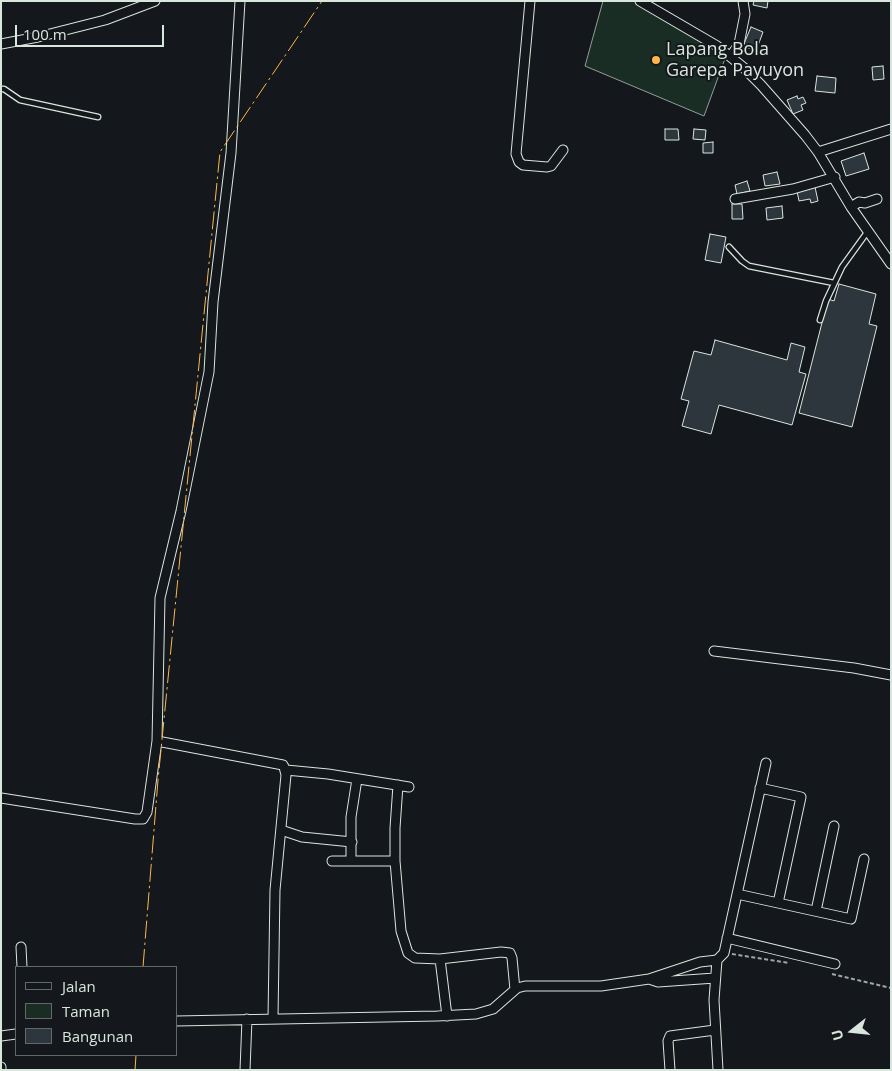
<!DOCTYPE html>
<style>
body{margin:0}
#map{position:relative;width:892px;height:1071px;overflow:hidden;background:#14181c;font-family:"Open Sans",sans-serif}
canvas{display:block}
.frame{position:absolute;inset:0;border:2px solid #d8e6dc;pointer-events:none}
.legend{position:absolute;left:15px;top:966px;width:162px;height:90px;box-sizing:border-box;background:#14181c;border:1px solid #626a69;margin:0;padding:6px 9px;list-style:none;font-size:15px;color:#d8e6dc}
.legend li{display:flex;align-items:center;gap:10px;height:25px}
.legend b{width:25px;border:1px solid #626a69}
.north{position:absolute;left:827px;top:1006px;width:50px;height:50px;-webkit-text-stroke:4px #14181c;paint-order:stroke;rotate:254deg;font-size:14px;font-weight:700;line-height:20px;text-align:center;color:#d8e6dc}
.north::after{content:'';display:block;margin:auto;width:18px;height:22px;background:#d8e6dc;clip-path:polygon(50% 0,100% 100%,50% 72%,0 100%)}
.scale{position:absolute;left:15px;top:25px;width:149px;height:22px;box-sizing:border-box;border:2px solid #d8e6dc;border-top:0;padding-left:6px;font-size:15px;line-height:18px;white-space:nowrap;color:#d8e6dc;-webkit-text-stroke:4px #14181c;paint-order:stroke}
</style>
<div id="map">
<canvas width="892" height="1071"></canvas>
<div class="frame"></div>
<ul class="legend">
<li><b style="height:6px;background:#14181c"></b>Jalan</li>
<li><b style="height:14px;background:#1a2d24"></b>Taman</li>
<li><b style="height:14px;background:#2c363c"></b>Bangunan</li>
</ul>
<div class="north">U</div>
<div class="scale">100 m</div>
</div>
<script>
const g = document.querySelector('canvas').getContext('2d');
g.lineJoin = 'round';
function paint(path, color) { g.fillStyle = color; g.fill(path, 'evenodd'); }
const toPath = rows => new Path2D(rows.map(r => 'M' + r).join(''));
function strokePath(path, color, width, dash) { g.strokeStyle = color; g.lineWidth = width; g.lineCap = dash ? 'butt' : 'round'; g.setLineDash(dash || []); g.stroke(path); }
function label(font, color, halo, rows, align = 'center') {
  g.font = font + ' "Open Sans",sans-serif'; g.lineWidth = 4; g.setLineDash([]); g.textBaseline = 'middle'; g.strokeStyle = halo; g.fillStyle = color; for (const [text, x, y, turn = 0] of rows) {
    g.save(); g.translate(x, y); g.rotate((+turn || 0) * Math.PI / 180); g.textAlign = isNaN(turn) ? turn : align; if (halo) g.strokeText(text, 0, 0); g.fillText(text, 0, 0); g.restore();
  }
}
const green = toPath([
 [603,1,634,1,727,53,704,116,585,66,603,1]
]);
const building = toPath([
 [754,1,768,1,767,8,753,5,754,1],
 [751,27,763,32,756,51,743,46,751,27],
 [883,66,884,79,873,80,872,67,883,66],
 [817,76,836,78,835,93,815,91,817,76],
 [797,96,798,99,803,97,806,103,801,105,803,110,793,114,787,100,797,96],
 [665,129,678,129,679,140,665,140,665,129],
 [694,129,706,130,705,140,693,139,694,129],
 [713,142,713,153,703,153,703,143,713,142],
 [864,153,869,169,846,176,841,161,864,153],
 [777,172,780,184,765,186,763,175,777,172],
 [747,181,750,191,737,194,735,185,747,181],
 [815,187,818,201,811,203,810,199,799,201,797,191,815,187],
 [732,204,742,204,743,219,732,219,732,204],
 [782,206,783,218,767,220,766,208,782,206],
 [710,234,726,237,721,263,705,260,710,234],
 [839,284,876,294,869,324,877,326,852,427,799,413,828,299,834,301,839,284],
 [715,340,787,360,791,343,805,347,799,372,806,374,792,425,719,405,711,434,682,426,689,401,681,399,694,351,711,355,715,340]
]);
const path = toPath([
 [732,954,789,963],
 [832,974,891,988]
]);
const service = toPath([
 [1,89,4,89,20,100,98,117],
 [729,247,742,261,749,266,834,283],
 [820,320,826,301,842,267,868,231]
]);
const minor = toPath([
 [240,1,231,153,213,302,209,372,181,511,160,598,157,741,283,765,284,767,286,775,275,890,273,1018],
 [530,1,516,154,519,162,523,165,547,167,551,166,563,150],
 [640,1,717,46,743,67,761,85,805,135,818,152,851,207,891,264],
 [1,44,38,37,105,20,155,1],
 [731,56,739,44,745,14,743,1],
 [818,152,891,129],
 [735,199,793,189,835,177],
 [851,207,859,202,865,203,877,199],
 [714,651,854,668,891,675],
 [286,770,328,774,409,787],
 [398,785,395,828,395,861,401,931,408,953,415,958,440,959,447,1016],
 [760,788,801,797,778,903],
 [1,798,135,819,143,819,147,812,157,741],
 [281,830,302,837,352,842],
 [332,861,395,861],
 [351,861,351,817,357,779],
 [737,894,851,919,864,859],
 [816,911,834,826],
 [727,938,835,964],
 [21,947,22,967],
 [440,959,501,952,510,953,512,958,515,990],
 [717,960,714,1000,718,1070],
 [649,979,658,982,715,978],
 [176,1021,437,1016,476,1014,493,1009,517,988,525,986,601,986,649,979,700,962,717,960,724,953,766,763],
 [1,1036,16,1034],
 [1,1067,1,1070],
 [245,1070,247,1019],
 [670,1070,668,1041,670,1036,715,1030]
]);
const power = toPath([
 [143,967,158,780,220,152,322,1],
 [135,1070,136,1055]
]);
const markers = [
 [656,60,5,"#ffb74d"]
];
const poiNames = [
 ["Lapang Bola",666,50],
 ["Garepa Payuyon",666,71]
];
paint(green, '#1a2d24');
strokePath(green, '#939e99', 1);
paint(building, '#2c363c');
strokePath(building, '#d8e6dc', 1);
strokePath(service, '#d8e6dc', 7);
strokePath(minor, '#d8e6dc', 11);
strokePath(path, '#9da8a2', 2, [4, 2.5]);
strokePath(service, '#14181c', 4.5);
strokePath(minor, '#14181c', 9);
strokePath(power, '#ffb74d', 1, [18, 4, 2.5, 4]);
for (const [x, y, r, color] of markers) { const dot = new Path2D(); dot.arc(x, y, r, 0, 2 * Math.PI); g.fillStyle = color; g.fill(dot); strokePath(dot, '#14181c', 2); }
label('18px', '#d8e6dc', '#14181c', poiNames, 'left');
</script>
